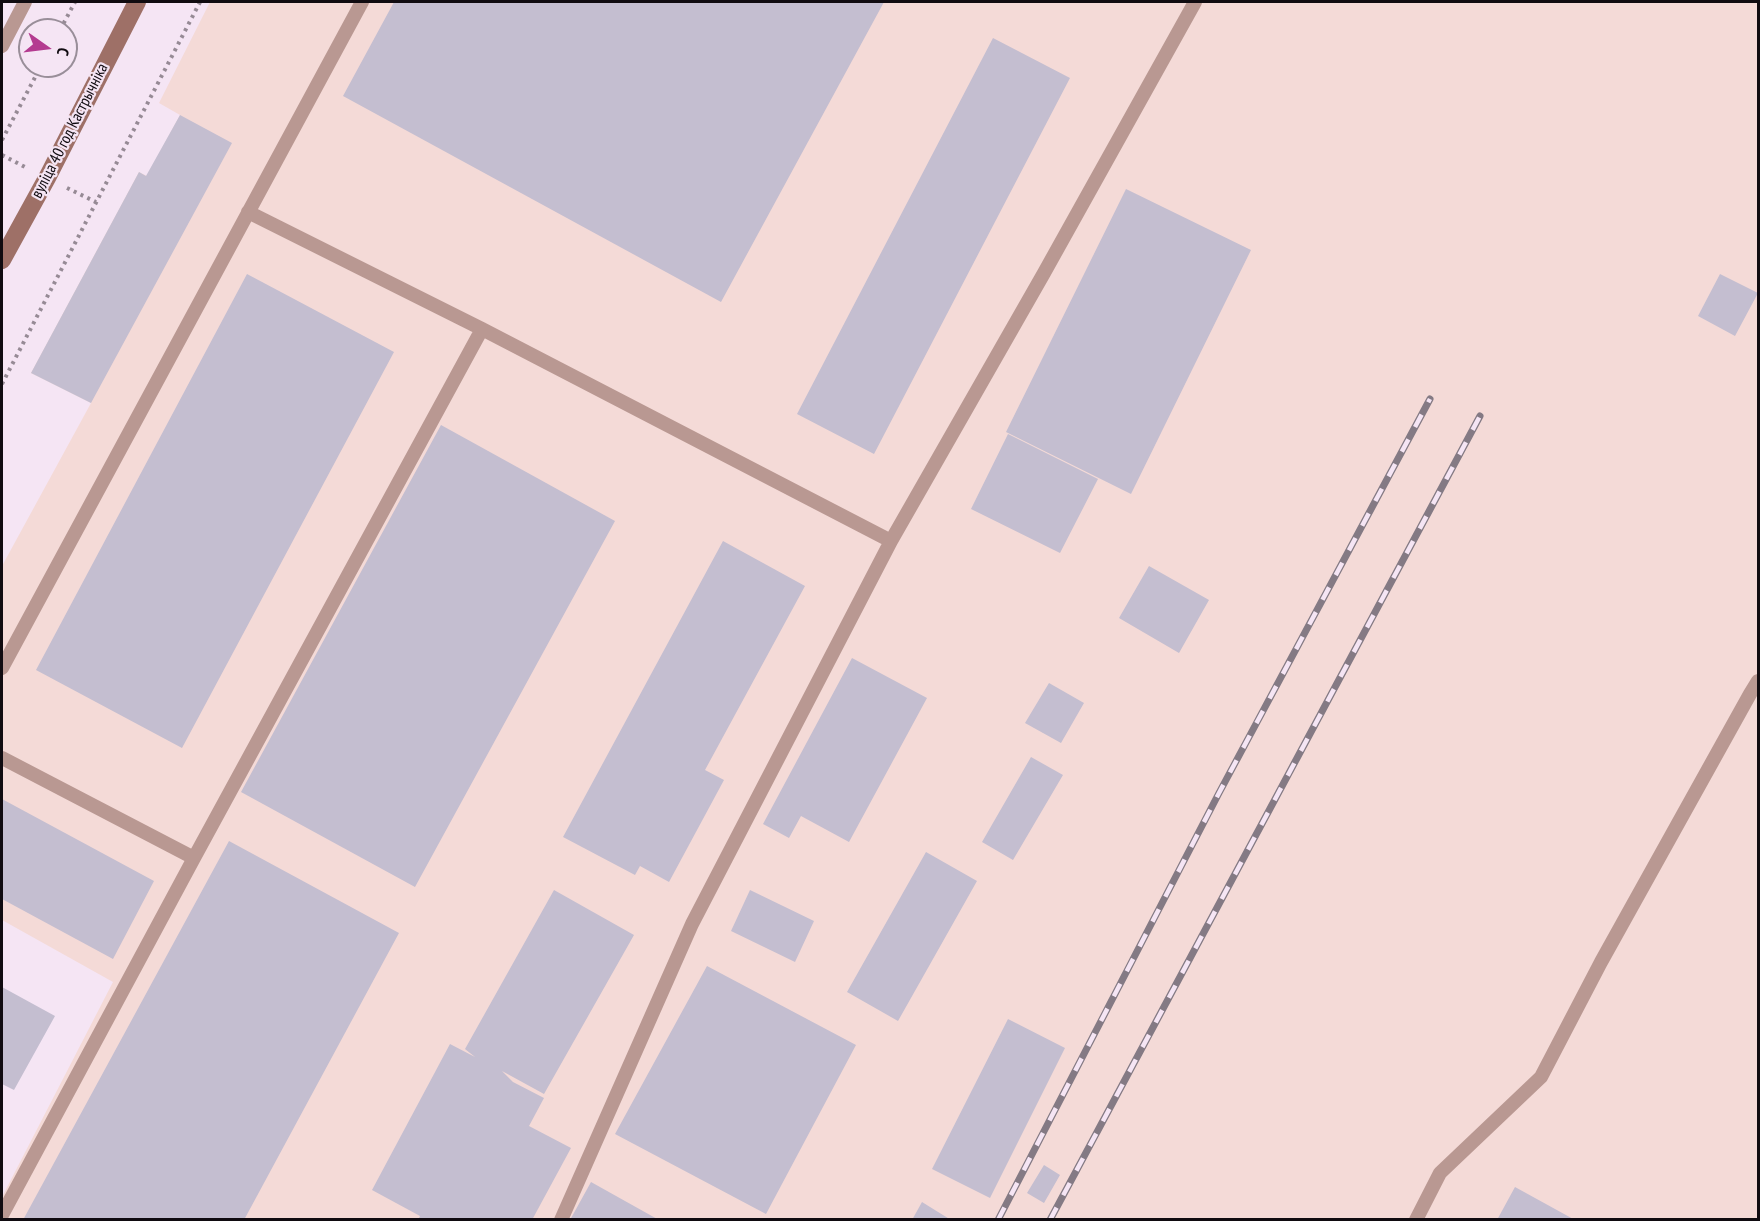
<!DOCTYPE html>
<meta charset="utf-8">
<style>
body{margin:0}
#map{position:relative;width:1760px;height:1221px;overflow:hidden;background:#f5e5f4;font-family:"PT Sans Narrow",sans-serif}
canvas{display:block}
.frame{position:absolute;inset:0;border:3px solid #100b10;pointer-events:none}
.north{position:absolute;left:18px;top:18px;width:60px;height:60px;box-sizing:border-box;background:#f5e5f4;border:2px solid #998e99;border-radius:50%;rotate:104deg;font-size:16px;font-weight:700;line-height:24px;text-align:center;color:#100b10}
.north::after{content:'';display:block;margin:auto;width:21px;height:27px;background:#b43b90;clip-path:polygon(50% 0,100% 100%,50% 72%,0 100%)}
</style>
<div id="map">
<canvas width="1760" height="1221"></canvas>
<div class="frame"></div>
<div class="north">С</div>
</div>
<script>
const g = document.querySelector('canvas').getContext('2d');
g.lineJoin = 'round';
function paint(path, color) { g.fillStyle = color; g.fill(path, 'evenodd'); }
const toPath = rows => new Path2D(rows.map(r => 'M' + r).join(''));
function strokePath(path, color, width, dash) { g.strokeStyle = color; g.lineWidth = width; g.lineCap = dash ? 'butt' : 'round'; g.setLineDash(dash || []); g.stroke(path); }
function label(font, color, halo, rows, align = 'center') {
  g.font = font + ' "PT Sans Narrow",sans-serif'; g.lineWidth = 4.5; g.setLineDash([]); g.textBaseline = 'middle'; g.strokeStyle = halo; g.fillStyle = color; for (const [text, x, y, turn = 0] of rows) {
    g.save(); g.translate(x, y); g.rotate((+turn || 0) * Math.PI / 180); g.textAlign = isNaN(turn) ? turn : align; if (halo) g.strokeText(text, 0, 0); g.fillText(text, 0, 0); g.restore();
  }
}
const industrial = toPath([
 [210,2,1758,2,1758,1219,2,1220,2,1197,113,982,2,920,2,566,91,403,31,373,139,172,147,176,180,115,159,103]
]);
const building = toPath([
 [394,2,884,2,721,302,343,96],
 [993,38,1070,78,874,454,797,414],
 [180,115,232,143,91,403,31,373,139,172,146,176],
 [1126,189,1251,250,1131,494,1006,432],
 [247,274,394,352,182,748,36,670],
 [1720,274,1758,293,1735,336,1698,316],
 [441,425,615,521,415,887,241,792],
 [1008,434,1098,479,1060,553,971,509],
 [723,541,805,586,705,770,724,780,669,882,640,866,635,875,563,837],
 [1149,566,1209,600,1179,653,1119,618],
 [852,658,927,698,849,842,801,816,789,838,763,824],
 [1049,683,1084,703,1061,743,1025,723],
 [1031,757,1063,775,1013,860,982,842],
 [2,799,154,881,113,959,2,899],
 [229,841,399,933,244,1220,23,1220],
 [926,852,977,881,898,1021,847,992],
 [554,890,634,935,544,1094,502,1071,513,1082,544,1098,529,1126,571,1148,532,1220,418,1220,420,1216,372,1190,450,1044,475,1057,465,1049],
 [750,890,814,921,795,962,731,931],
 [707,966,856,1045,766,1214,615,1134],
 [2,987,55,1016,14,1090,2,1084],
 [1008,1019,1065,1048,990,1198,932,1169],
 [1044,1165,1060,1175,1044,1203,1027,1193],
 [591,1182,659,1220,570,1220],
 [1515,1187,1575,1220,1497,1220],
 [922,1202,951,1220,912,1220]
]);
const path = toPath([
 [60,30,75,2],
 [2,140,41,66],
 [2,155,25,167],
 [67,188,96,202],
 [2,384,200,2]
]);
const lane = toPath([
 [2,46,25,2],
 [248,212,482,329,891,541],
 [2,668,362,2],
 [2,758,194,858],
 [2,1215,194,858,482,329],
 [561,1220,692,924,891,541,1044,273,1195,2],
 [1416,1220,1440,1173,1541,1077,1601,962,1750,694,1758,681]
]);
const secondary = toPath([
 [2,260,47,178,137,2]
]);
const rail = toPath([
 [998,1220,1219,793,1430,399],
 [1050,1220,1480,416]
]);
const streetNames = [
 ["вуліца 40 год Кастрычніка",70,131,-63]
];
paint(industrial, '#f4dad7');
paint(building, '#c4bed0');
strokePath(path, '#968a95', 4, [3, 4.5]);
strokePath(lane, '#b99892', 14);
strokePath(secondary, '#9e7067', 18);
strokePath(rail, '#847a84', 7);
strokePath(rail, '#f5e5f4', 4.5, [14]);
label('16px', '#100b10', '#f5e5f4', streetNames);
</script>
